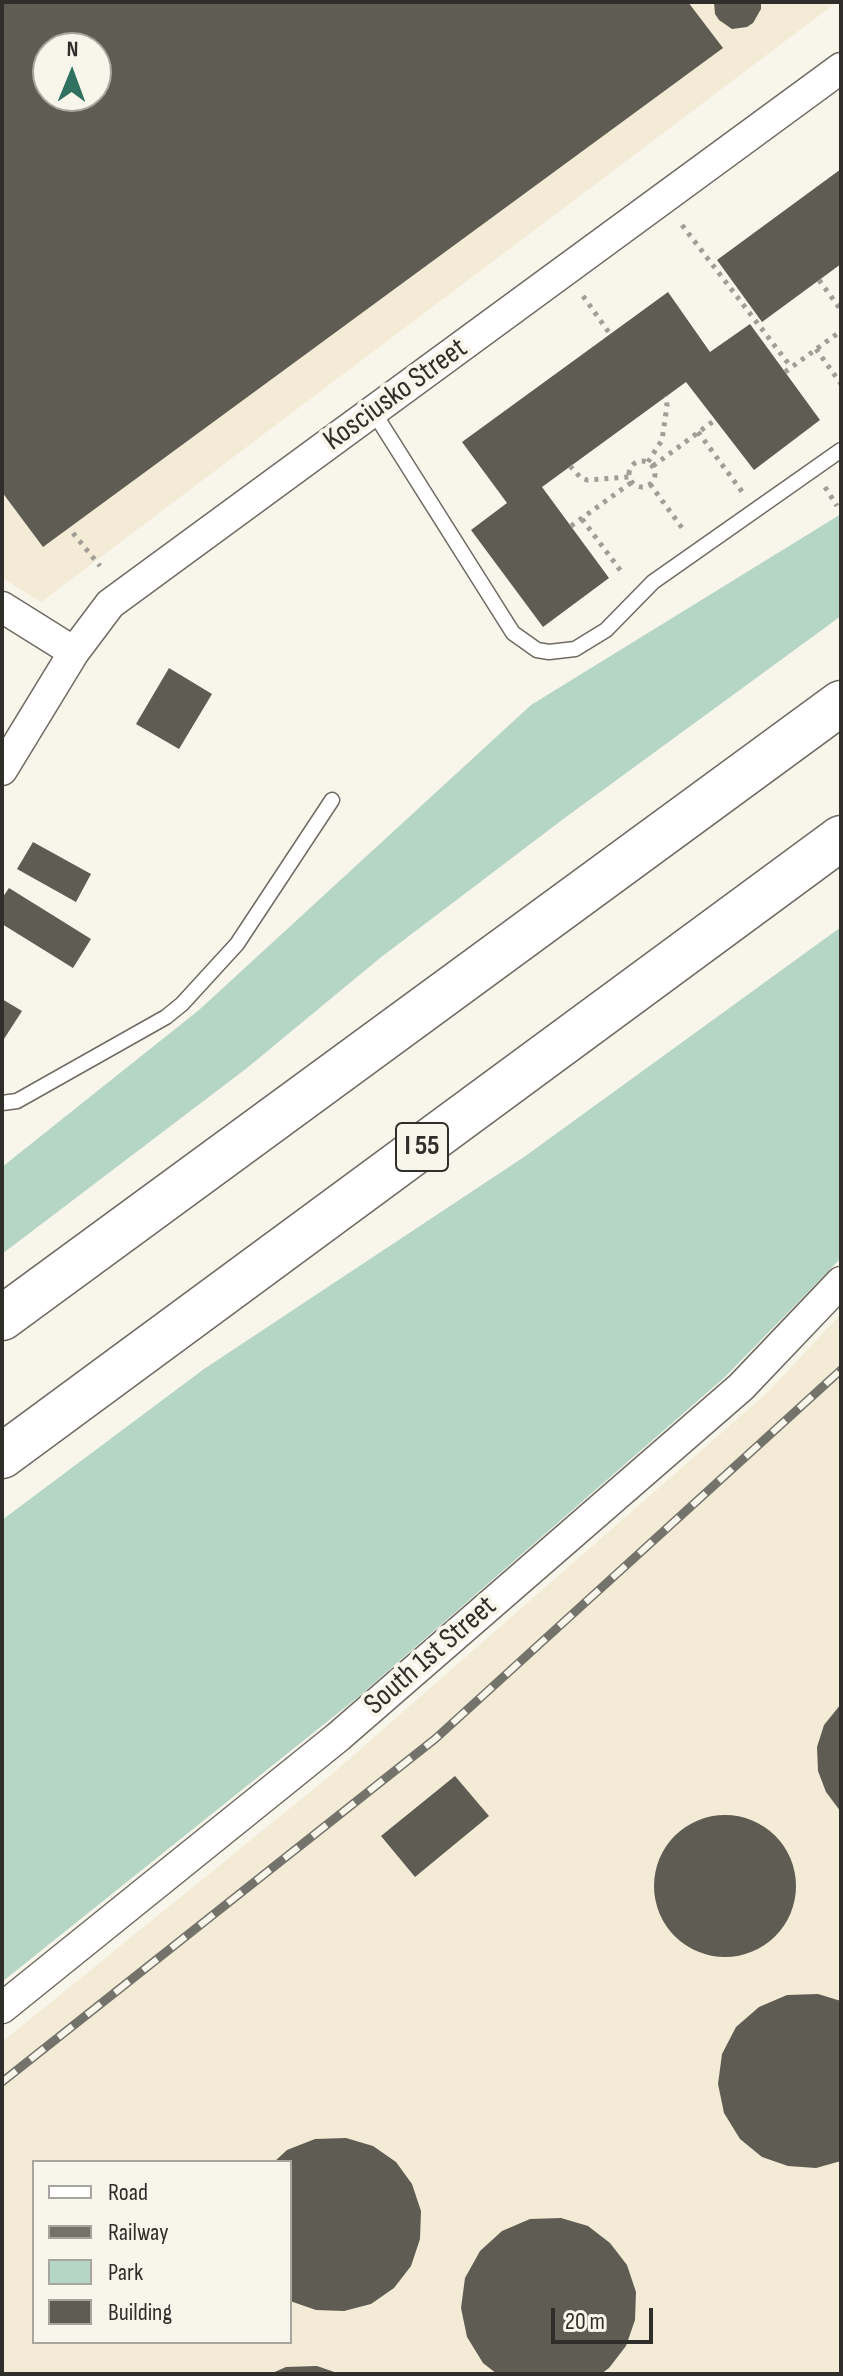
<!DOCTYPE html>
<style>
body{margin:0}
#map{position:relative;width:843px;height:2376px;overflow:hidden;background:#f8f5eb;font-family:"Sofia Sans Condensed",sans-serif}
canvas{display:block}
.frame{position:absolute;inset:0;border:4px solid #2f2e2a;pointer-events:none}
.legend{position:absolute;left:32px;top:2160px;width:260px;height:184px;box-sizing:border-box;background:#f8f5eb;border:2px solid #a8a59e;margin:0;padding:10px 14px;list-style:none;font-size:24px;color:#2f2e2a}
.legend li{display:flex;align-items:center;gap:16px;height:40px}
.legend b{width:40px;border:2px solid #a8a59e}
.north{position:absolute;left:32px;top:32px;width:80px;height:80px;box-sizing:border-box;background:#f8f5eb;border:2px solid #a8a59e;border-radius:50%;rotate:1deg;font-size:22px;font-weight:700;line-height:32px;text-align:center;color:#2f2e2a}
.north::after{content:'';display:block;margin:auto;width:28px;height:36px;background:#307160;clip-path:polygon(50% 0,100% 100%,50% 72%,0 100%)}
.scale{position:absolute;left:551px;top:2308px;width:102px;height:36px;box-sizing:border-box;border:4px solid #2f2e2a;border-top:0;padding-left:10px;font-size:24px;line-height:28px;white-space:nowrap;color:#2f2e2a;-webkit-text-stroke:6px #f8f5eb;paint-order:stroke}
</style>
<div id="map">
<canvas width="843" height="2376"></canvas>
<div class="frame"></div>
<ul class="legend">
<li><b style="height:10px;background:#fff"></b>Road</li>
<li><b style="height:10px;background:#73726b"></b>Railway</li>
<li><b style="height:22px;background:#b5d6c5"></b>Park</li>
<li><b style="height:22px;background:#5e5c53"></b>Building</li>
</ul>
<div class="north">N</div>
<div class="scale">20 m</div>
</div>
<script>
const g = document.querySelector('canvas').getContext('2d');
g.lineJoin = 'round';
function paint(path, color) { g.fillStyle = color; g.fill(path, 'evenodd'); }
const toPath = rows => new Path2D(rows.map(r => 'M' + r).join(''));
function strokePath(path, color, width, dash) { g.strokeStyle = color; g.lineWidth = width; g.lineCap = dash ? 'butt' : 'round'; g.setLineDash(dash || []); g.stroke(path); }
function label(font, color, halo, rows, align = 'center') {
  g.font = font + ' "Sofia Sans Condensed",sans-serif'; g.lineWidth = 8; g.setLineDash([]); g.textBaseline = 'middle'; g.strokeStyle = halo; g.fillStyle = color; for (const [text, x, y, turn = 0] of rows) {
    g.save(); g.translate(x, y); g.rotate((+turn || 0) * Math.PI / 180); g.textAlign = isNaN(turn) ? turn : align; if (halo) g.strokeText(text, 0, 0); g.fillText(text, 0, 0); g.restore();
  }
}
const industrial = toPath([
 [2,2,837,2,41,602,2,578],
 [48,48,96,48,96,96,48,96],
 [841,1314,841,2370,833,2374,2,2374,2,2042,331,1775,768,1392],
 [34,2162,290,2162,290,2342,34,2342]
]);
const green = toPath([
 [841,514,841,616,566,817,380,958,247,1068,2,1254,2,1167,199,1010,531,705],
 [841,927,841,1258,725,1377,358,1697,2,1982,2,1520,204,1369,524,1157]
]);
const building = toPath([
 [2,2,688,2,723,48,43,547,2,492],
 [48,48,96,48,96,96,48,96],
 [714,2,761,2,761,9,753,23,747,27,732,29,719,20,715,14],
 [841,169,841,264,762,322,717,260],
 [668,292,710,352,750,324,820,420,754,470,686,382,542,487,609,578,543,627,471,530,507,503,462,442],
 [169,668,212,694,179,749,136,724],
 [33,842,91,874,76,902,17,869],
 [9,888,91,939,73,968,2,924,2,898],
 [2,999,22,1011,2,1042],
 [841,1704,841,1812,826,1792,818,1771,817,1747,824,1725],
 [455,1776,489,1816,415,1877,381,1836],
 '654 1886a71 71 0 1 1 142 0a71 71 0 1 1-142 0Z',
 [818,1994,841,2001,841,2161,816,2168,788,2166,762,2157,740,2139,724,2113,718,2084,722,2054,736,2027,759,2007,787,1995],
 [346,2138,373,2146,396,2162,412,2184,421,2211,420,2239,411,2266,394,2288,371,2304,344,2311,316,2310,290,2301,290,2162,274,2162,287,2150,315,2139],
 [561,2218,588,2226,610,2243,627,2265,636,2292,635,2320,626,2346,609,2368,601,2374,497,2374,483,2363,467,2337,461,2308,465,2278,480,2251,502,2231,530,2219],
 [317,2366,340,2374,270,2374,286,2367]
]);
const path = toPath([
 [682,225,791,367],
 [819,280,841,310],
 [583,296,610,334],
 [816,349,841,384],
 [785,372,841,331],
 [698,432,743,493],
 '629 474a13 13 0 1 1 26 0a13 13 0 1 1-26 0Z',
 [648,462,662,440,667,406,666,396],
 [570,466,581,478,587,480,629,477],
 [653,466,715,420],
 [650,484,685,532],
 [825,487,837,506],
 [582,519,623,574],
 [571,526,632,482],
 [73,533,100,566]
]);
const lane = toPath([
 [373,411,513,633,537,650,549,652,575,649,606,630,653,582,841,450],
 [2,1103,17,1101,166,1017,182,1004,237,944,332,800]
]);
const street = toPath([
 [2,607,74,652],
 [2,770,74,652,110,604,841,68],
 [2,2008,338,1737,741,1387,841,1282]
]);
const highway = toPath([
 [2,1318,841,703],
 [2,1456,841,838]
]);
const rail = toPath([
 [2,2082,435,1739,841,1370]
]);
const shields = [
 [422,1147,52]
];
const shieldNames = [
 ["I 55",422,1147]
];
const streetNames = [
 ["Kosciusko Street",396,395,-36],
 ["South 1st Street",431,1656,-41]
];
paint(industrial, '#f3ebd5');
paint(green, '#b5d6c5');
paint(building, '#5e5c53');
strokePath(lane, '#6e6b62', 17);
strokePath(street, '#6e6b62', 33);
strokePath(highway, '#6e6b62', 47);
strokePath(path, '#a09e97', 5, [4, 6]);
strokePath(lane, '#fff', 14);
strokePath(street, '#fff', 30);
strokePath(highway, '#fff', 44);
strokePath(rail, '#73726b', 9);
strokePath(rail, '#f8f5eb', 6, [18]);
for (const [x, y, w] of shields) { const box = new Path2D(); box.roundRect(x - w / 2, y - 24, w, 48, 6); g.fillStyle = '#f8f5eb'; g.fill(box); strokePath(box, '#2f2e2a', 2); }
label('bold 28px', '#2f2e2a', null, shieldNames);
label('30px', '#2f2e2a', '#f8f5eb', streetNames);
</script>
